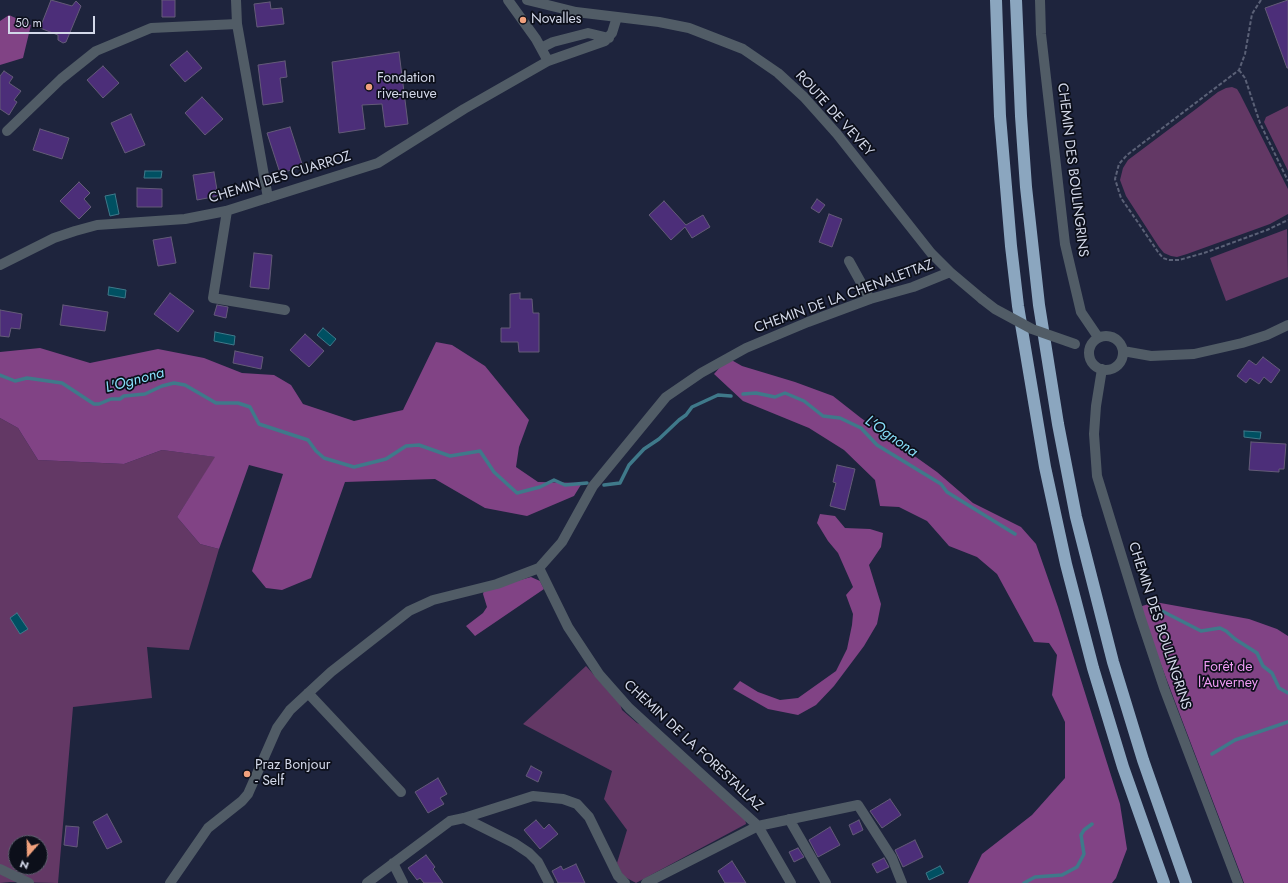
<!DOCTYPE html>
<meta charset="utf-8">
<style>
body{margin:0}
#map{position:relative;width:1288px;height:883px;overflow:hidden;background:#1e243d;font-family:Jost,sans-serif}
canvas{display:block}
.north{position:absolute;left:8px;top:835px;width:40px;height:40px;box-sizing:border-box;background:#0c0f1a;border:1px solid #5c5f6d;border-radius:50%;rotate:200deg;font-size:11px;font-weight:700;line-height:16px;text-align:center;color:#d3d8e9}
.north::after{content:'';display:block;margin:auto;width:14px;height:18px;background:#f1a17d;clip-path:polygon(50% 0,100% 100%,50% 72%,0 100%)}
.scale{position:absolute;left:8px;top:16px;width:87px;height:18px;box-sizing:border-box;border:2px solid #d3d8e9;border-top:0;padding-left:5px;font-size:12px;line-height:14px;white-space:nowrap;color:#d3d8e9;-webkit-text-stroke:3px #0c0f1a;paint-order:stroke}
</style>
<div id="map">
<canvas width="1288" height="883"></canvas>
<div class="north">N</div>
<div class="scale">50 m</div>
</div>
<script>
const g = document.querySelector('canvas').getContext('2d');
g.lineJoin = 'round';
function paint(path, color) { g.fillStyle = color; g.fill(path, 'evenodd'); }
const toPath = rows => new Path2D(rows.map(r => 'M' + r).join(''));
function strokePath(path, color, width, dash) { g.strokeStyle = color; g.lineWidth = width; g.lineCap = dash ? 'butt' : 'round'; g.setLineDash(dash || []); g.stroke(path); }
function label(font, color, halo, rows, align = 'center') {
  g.font = font + ' Jost,sans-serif'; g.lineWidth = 3.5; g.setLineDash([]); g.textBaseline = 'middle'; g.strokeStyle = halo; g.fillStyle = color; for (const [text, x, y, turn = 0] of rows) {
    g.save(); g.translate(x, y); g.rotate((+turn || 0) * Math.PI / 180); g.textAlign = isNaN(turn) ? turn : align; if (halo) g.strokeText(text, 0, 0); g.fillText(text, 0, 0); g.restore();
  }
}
const green = toPath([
 [1232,87,1237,89,1240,94,1288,189,1288,214,1270,224,1187,254,1177,257,1171,256,1164,253,1159,247,1126,196,1120,180,1123,168,1128,160,1196,109,1218,92,1226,88],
 [1288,106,1288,171,1264,122,1266,117],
 [1287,229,1288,277,1226,301,1210,258],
 [0,418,18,428,38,460,124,464,162,450,216,457,177,517,200,544,219,549,189,650,147,647,152,698,73,707,58,883,10,882,0,883],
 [16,843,40,843,40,867,16,867],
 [586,666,620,704,622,710,637,723,642,725,745,818,746,824,636,883,623,876,617,863,627,830,604,799,612,771,523,724]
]);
const forest = toPath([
 [9,15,31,25,23,58,0,65,0,21],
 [436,342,452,345,485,366,529,420,519,447,516,467,538,482,582,483,574,496,527,516,485,508,435,479,345,482,311,578,282,590,266,588,252,571,283,474,249,465,219,549,200,544,177,517,215,457,162,450,124,464,38,460,18,428,0,418,0,352,40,348,90,363,158,349,204,358,242,373,274,375,291,385,303,404,354,421,403,410],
 [728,358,742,366,795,382,833,396,861,418,937,472,973,503,1021,527,1036,544,1058,607,1120,804,1127,849,1116,878,1112,883,968,883,982,854,1032,815,1065,778,1065,722,1052,695,1057,655,1049,643,1034,642,997,574,977,557,949,546,927,521,899,507,880,506,875,480,844,450,809,428,743,401,714,374],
 [820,514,835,516,845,528,870,529,883,533,881,547,869,565,881,604,877,624,864,646,834,686,816,705,798,715,768,709,733,689,740,681,758,692,780,700,798,698,836,671,847,649,852,625,853,614,846,595,853,587,838,553,828,541,817,523],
 [531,577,540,581,544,589,475,636,466,626,483,613,487,607,483,594,484,590],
 [1155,602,1249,619,1277,629,1288,636,1288,883,1244,883,1139,607]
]);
const water = toPath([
 [145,171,162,171,161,178,144,178,145,171],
 [115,194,119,214,110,216,105,196,115,194],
 [109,287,126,290,125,298,108,295,109,287],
 [323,328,336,339,330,346,317,335,323,328],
 [215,332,235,336,234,345,214,341,215,332],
 [1244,431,1261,432,1260,439,1244,437,1244,431],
 [17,613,28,629,20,634,10,618,17,613],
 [940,866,944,873,929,880,926,873,940,866]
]);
const stream = toPath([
 [0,375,15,381,27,378,62,383,94,404,99,404,111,399,120,399,124,396,145,394,162,386,174,383,185,385,216,403,238,403,250,407,259,424,308,440,316,451,324,458,354,467,386,459,406,446,419,445,450,456,480,451,494,472,517,493,540,487,554,480,565,485,587,483],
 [743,394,756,393,775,397,785,393,804,401,823,416,840,418,861,428,877,445,941,484,947,492,1015,534],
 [604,485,620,483,629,465,644,449,659,439,679,420,686,415,692,407,718,395,731,396],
 [1162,611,1201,631,1220,628,1226,631,1235,639,1257,653,1263,666,1272,673,1279,688,1288,693],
 [1212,754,1235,740,1288,722],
 [1024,883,1035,877,1062,875,1077,867,1084,854,1081,835,1084,830,1092,824]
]);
const building = toPath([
 [51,0,72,6,76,1,81,6,66,42,63,43,58,40,58,35,40,28,51,0],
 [162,0,175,0,175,17,162,17,162,0],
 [1288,0,1288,68,1287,68,1265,8,1288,0],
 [270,2,271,9,282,8,284,24,257,27,254,4,270,2],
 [187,51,202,68,185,82,170,65,187,51],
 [399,52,408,124,385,127,382,104,362,105,365,129,339,133,332,62,399,52],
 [285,61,287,77,280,78,283,102,263,105,258,65,285,61],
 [103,66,119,83,103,98,87,80,103,66],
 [4,71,13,77,9,83,21,91,14,100,17,102,9,115,0,109,0,76,4,71],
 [202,97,223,119,205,135,185,113,202,97],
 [131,114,145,145,125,153,111,123,131,114],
 [290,127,303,167,280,173,267,133,290,127],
 [40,129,69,138,62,159,33,150,40,129],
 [214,172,218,196,197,200,193,175,214,172],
 [79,182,90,193,84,199,91,207,79,219,60,201,79,182],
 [137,188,162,189,162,207,137,207,137,188],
 [817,199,825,205,819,213,811,208,817,199],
 [664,201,686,225,703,215,710,227,692,238,685,227,671,240,649,215,664,201],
 [829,214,842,219,832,247,819,242,829,214],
 [171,237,176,263,158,266,153,240,171,237],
 [254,253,272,255,269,289,250,287,254,253],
 [170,293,194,311,178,332,154,314,170,293],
 [520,293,520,299,532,299,533,313,539,313,539,352,519,352,518,342,501,342,501,328,510,328,510,294,520,293],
 [63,305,108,312,105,331,60,325,63,305],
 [217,305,228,307,226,318,214,315,217,305],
 [0,310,22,314,20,329,11,328,9,337,0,336,0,310],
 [305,334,324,351,309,367,290,350,305,334],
 [235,351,263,357,261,369,233,363,235,351],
 [1263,357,1280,370,1271,383,1264,377,1259,384,1250,378,1246,383,1237,376,1249,360,1256,365,1263,357],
 [1251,442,1286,444,1284,469,1279,469,1279,472,1249,470,1251,442],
 [837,465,855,469,845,510,830,506,836,483,833,482,837,465],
 [531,766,542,772,538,782,526,776,531,766],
 [438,778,447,794,440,798,444,804,428,813,415,792,438,778],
 [890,799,901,815,882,828,870,811,890,799],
 [107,814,122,842,107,849,93,822,107,814],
 [536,820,544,829,549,824,558,834,540,849,524,830,536,820],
 [859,820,863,830,853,835,849,825,859,820],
 [66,826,79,827,77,847,64,845,66,826],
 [830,827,840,845,818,857,809,840,830,827],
 [915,840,923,857,903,867,895,850,915,840],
 [798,848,804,857,794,862,789,852,798,848],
 [426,855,435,867,433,869,443,883,424,883,420,878,417,880,408,868,426,855],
 [884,858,889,867,877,873,872,864,884,858],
 [732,861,746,883,725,883,718,871,732,861],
 [576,864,585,883,558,883,552,871,561,866,563,870,576,864]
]);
const path = toPath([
 [1261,0,1252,14,1245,54,1239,70,1127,155,1119,164,1115,179,1121,198,1137,221,1158,252,1163,258,1169,260,1179,260,1204,253,1267,230,1288,220],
 [1239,70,1245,78,1260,123,1288,181]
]);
const minor = toPath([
 [236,0,237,24,268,198],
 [508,0,536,39,548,61],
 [527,0,576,12,659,22,689,28,743,49,778,73,804,97,837,134,931,253,950,272,982,299],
 [1040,0,1041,34,1065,244,1081,312,1098,337],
 [541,48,553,42,588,33,609,38],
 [7,131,61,79,96,51,151,28,237,24],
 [227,211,213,298,285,310],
 [849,261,870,299],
 [0,265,54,238,75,231,97,225,185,219,226,211,378,163,464,109,548,61,605,41,612,33,617,17],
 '1089 353a17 17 0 1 1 34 0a17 17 0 1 1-34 0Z',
 [1123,351,1151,356,1194,354,1242,343,1267,335,1288,325],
 [1102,369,1096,406,1094,434,1097,476,1140,616,1164,688,1238,883],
 [539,568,568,627,599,674,629,708,758,826,791,883],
 [308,693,401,792],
 [464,818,514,843,529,853,538,862,549,883],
 [789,819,826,883],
 [393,863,403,883],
 [0,869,29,883],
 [170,883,208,828,242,801,248,794,277,728,290,710,331,672,409,611,433,600,497,584,539,568,562,542,593,486,666,397,701,373,746,348,808,322,870,299,913,287,950,272],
 [367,883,450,821,464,818,533,796,563,799,577,804,589,817,618,876,625,883],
 [646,883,758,826,858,805,892,858,902,883]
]);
const highway = toPath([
 [996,0,1000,116,1011,246,1018,306,1045,467,1066,564,1093,668,1123,767,1164,883],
 [1016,0,1021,116,1026,187,1039,305,1058,424,1076,517,1113,662,1143,760,1186,883]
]);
const minorBridge = toPath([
 [982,299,995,309,1032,329,1075,344]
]);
const markers = [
 [523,20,4,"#f1a17d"],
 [369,87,4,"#f1a17d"],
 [247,774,4,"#f1a17d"]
];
const poiNames = [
 ["Novalles",531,20],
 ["Fondation",377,79],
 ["rive-neuve",377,95],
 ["Praz Bonjour",255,766],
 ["- Self",255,782]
];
const streetNames = [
 ["ROUTE DE VEVEY",834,114,48],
 ["CHEMIN DES BOULINGRINS",1072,170,83],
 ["CHEMIN DES CUARROZ",280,178,-17],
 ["CHEMIN DE LA CHENALETTAZ",844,297,-20],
 ["CHEMIN DES BOULINGRINS",1159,626,72],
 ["CHEMIN DE LA FORESTALLAZ",693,746,43]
];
const parkNames = [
 ["Forêt de",1228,668],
 ["l'Auverney",1228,684]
];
const waterNames = [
 ["L'Ognona",135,381,-15],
 ["L'Ognona",891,437,35]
];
paint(green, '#633865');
paint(forest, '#814385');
paint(water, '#005062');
strokePath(water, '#3f798a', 1);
strokePath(stream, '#3f798a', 3.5);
paint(building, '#4c2e79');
strokePath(building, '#645b78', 1);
strokePath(path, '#5b6177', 2, [4, 2]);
strokePath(minor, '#515c66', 10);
strokePath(highway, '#8ba6bf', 12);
strokePath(minorBridge, '#515c66', 10);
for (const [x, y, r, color] of markers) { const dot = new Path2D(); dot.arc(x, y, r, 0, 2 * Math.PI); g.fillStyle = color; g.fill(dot); strokePath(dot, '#0c0f1a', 1.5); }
label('14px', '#d3d8e9', '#0c0f1a', poiNames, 'left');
label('14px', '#d3d8e9', '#0c0f1a', streetNames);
label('14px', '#f19cf5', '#0c0f1a', parkNames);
label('italic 15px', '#87def8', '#0c0f1a', waterNames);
</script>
